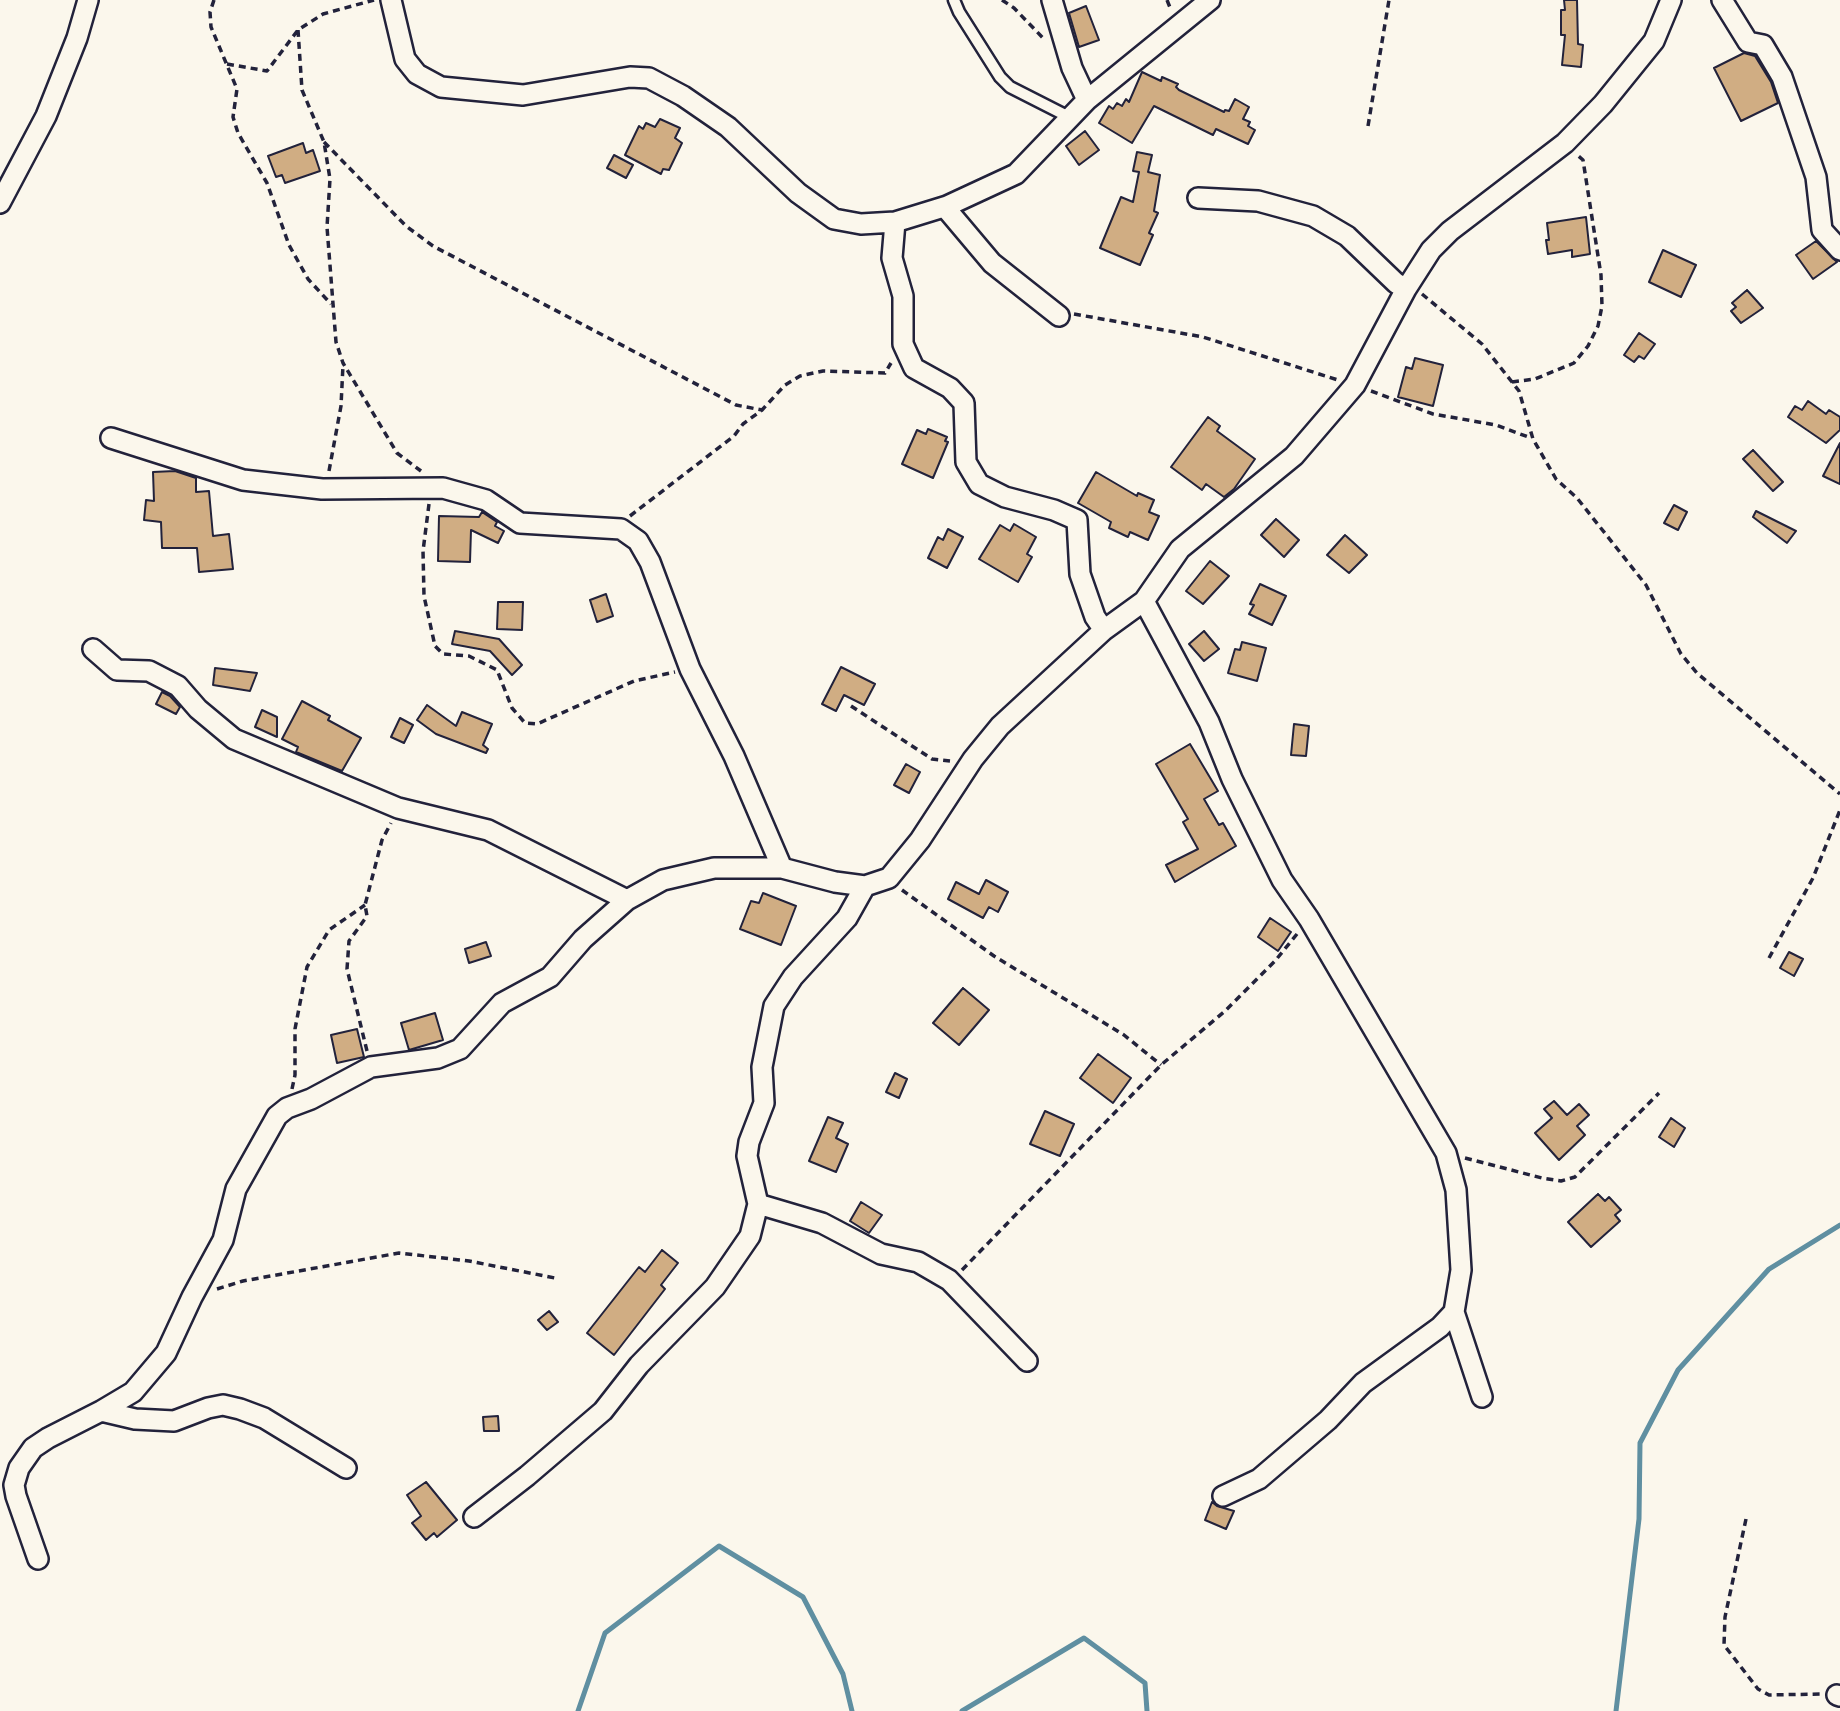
<!DOCTYPE html>
<style>
body{margin:0}
canvas{display:block;background:#fbf7ec}
</style>
<canvas width="1840" height="1711"></canvas>
<script>
const g = document.querySelector('canvas').getContext('2d');
g.lineJoin = 'round';
const toPath = rows => new Path2D(rows.map(r => 'M' + r).join(''));
function strokePath(path, color, width, dash) { g.strokeStyle = color; g.lineWidth = width; g.lineCap = dash ? 'butt' : 'round'; g.setLineDash(dash || []); g.stroke(path); }
function paint(path, color) { g.fillStyle = color; g.fill(path, 'evenodd'); }
const stream = toPath([
 [578,1711,605,1633,719,1546,803,1597,843,1674,852,1711],
 [962,1711,1084,1638,1145,1683,1147,1711],
 [1616,1711,1639,1519,1640,1443,1678,1370,1769,1269,1840,1225]
]);
const building = toPath([
 [1564,0,1577,0,1578,44,1583,45,1581,67,1562,65,1565,35,1561,35,1561,10,1565,10,1564,0],
 [1086,6,1099,40,1079,47,1069,13,1086,6],
 [1744,53,1755,56,1771,82,1778,103,1741,121,1714,68,1744,53],
 [1142,72,1161,81,1162,77,1178,84,1176,87,1179,90,1224,112,1225,110,1229,111,1235,99,1249,107,1243,119,1250,122,1248,126,1255,130,1248,144,1216,129,1213,135,1154,106,1132,143,1099,123,1109,106,1113,109,1117,103,1122,106,1126,99,1129,102,1142,72],
 [660,119,680,128,675,138,682,143,669,170,663,169,661,174,625,155,639,126,643,129,646,123,655,127,660,119],
 [1085,131,1099,150,1079,165,1066,146,1085,131],
 [303,143,306,153,313,150,320,171,285,183,282,175,276,177,268,156,303,143],
 [1137,152,1152,155,1148,172,1160,175,1154,211,1158,213,1149,233,1153,235,1140,265,1100,248,1121,197,1133,202,1139,172,1133,171,1137,152],
 [614,155,633,165,626,178,607,168,614,155],
 [1586,217,1590,254,1572,257,1572,250,1548,254,1546,240,1549,240,1547,223,1586,217],
 [1816,241,1837,262,1813,279,1796,255,1816,241],
 [1663,250,1696,265,1681,297,1649,282,1663,250],
 [1747,290,1763,308,1741,323,1731,311,1736,307,1732,303,1747,290],
 [1639,333,1655,344,1644,359,1639,356,1634,362,1624,355,1639,333],
 [1415,358,1443,365,1433,406,1398,397,1406,367,1412,369,1415,358],
 [1808,401,1826,414,1829,410,1840,417,1840,430,1826,443,1788,417,1795,406,1802,410,1808,401],
 [1208,417,1220,426,1217,431,1255,459,1234,489,1224,497,1206,484,1202,490,1171,467,1208,417],
 [928,429,947,437,945,441,948,442,933,478,902,464,917,430,926,434,928,429],
 [1840,443,1840,484,1823,476,1840,443],
 [1753,450,1783,482,1773,491,1743,459,1753,450],
 [175,471,196,478,196,492,209,491,213,536,229,534,233,569,199,572,197,548,162,548,161,522,144,520,146,500,154,501,153,472,175,471],
 [1096,472,1137,496,1138,493,1154,500,1149,512,1159,516,1148,540,1130,532,1128,537,1109,528,1111,522,1078,503,1096,472],
 [1674,505,1687,512,1678,530,1664,523,1674,505],
 [1756,511,1796,531,1787,543,1753,517,1756,511],
 [482,512,497,522,495,526,504,531,498,543,471,530,470,562,438,561,439,516,479,517,482,512],
 [1276,519,1299,540,1284,557,1261,535,1276,519],
 [1014,524,1036,537,1027,554,1032,557,1018,582,979,559,1000,525,1010,531,1014,524],
 [948,529,963,537,947,568,928,558,938,537,943,540,948,529],
 [1345,535,1367,555,1349,573,1327,555,1345,535],
 [1210,561,1229,576,1203,604,1186,591,1210,561],
 [1260,584,1286,596,1272,625,1249,614,1254,605,1250,604,1260,584],
 [606,594,613,616,597,622,590,600,606,594],
 [498,602,523,602,522,630,497,629,498,602],
 [455,631,499,639,522,665,512,675,490,651,452,644,455,631],
 [1204,631,1219,649,1204,661,1189,644,1204,631],
 [1242,642,1266,648,1257,681,1228,673,1235,649,1240,650,1242,642],
 [841,667,875,684,864,705,844,695,836,711,822,704,841,667],
 [215,668,257,673,250,691,213,685,215,668],
 [162,692,170,696,180,707,176,714,156,704,162,692],
 [302,701,330,716,328,720,361,738,342,771,296,752,298,747,282,739,302,701],
 [427,705,456,726,462,712,492,724,483,745,488,749,486,753,436,734,417,720,427,705],
 [262,710,277,717,277,737,255,727,262,710],
 [400,718,413,725,404,743,391,737,400,718],
 [1294,724,1309,726,1306,756,1291,755,1294,724],
 [1190,744,1218,791,1204,799,1219,825,1223,823,1236,846,1175,882,1166,865,1198,849,1183,822,1188,819,1156,764,1190,744],
 [906,764,920,772,909,793,894,785,906,764],
 [986,880,1008,892,998,912,989,907,983,918,948,899,956,882,979,894,986,880],
 [763,893,796,906,781,945,740,929,751,901,759,903,763,893],
 [1270,918,1291,932,1278,951,1258,937,1270,918],
 [486,942,491,956,469,963,465,949,486,942],
 [1789,952,1803,959,1794,976,1780,968,1789,952],
 [963,988,989,1010,959,1045,933,1023,963,988],
 [435,1013,443,1040,409,1050,401,1023,435,1013],
 [357,1029,364,1057,337,1063,331,1035,357,1029],
 [1098,1054,1131,1078,1113,1103,1080,1078,1098,1054],
 [895,1073,907,1079,899,1098,886,1092,895,1073],
 [1554,1101,1567,1115,1579,1104,1589,1115,1577,1126,1585,1135,1559,1160,1535,1133,1552,1118,1544,1109,1554,1101],
 [1045,1111,1074,1124,1060,1156,1030,1144,1045,1111],
 [828,1117,843,1123,836,1138,848,1144,836,1172,809,1161,828,1117],
 [1671,1118,1685,1128,1674,1147,1659,1137,1671,1118],
 [1598,1194,1605,1201,1609,1197,1621,1210,1615,1215,1620,1221,1591,1247,1568,1222,1598,1194],
 [861,1202,882,1215,869,1233,850,1221,861,1202],
 [662,1250,678,1263,661,1285,665,1289,614,1355,587,1333,639,1267,645,1272,662,1250],
 [549,1311,558,1322,547,1330,538,1320,549,1311],
 [498,1416,499,1431,484,1431,483,1417,498,1416],
 [426,1482,457,1520,437,1537,434,1533,426,1540,412,1523,421,1516,407,1495,426,1482],
 [1212,1502,1217,1506,1234,1511,1226,1529,1205,1520,1212,1502]
]);
const path = toPath([
 [214,0,210,12,211,27,237,89,233,117,238,133,267,183,289,245,308,279,331,304],
 [1002,0,1014,8,1044,39],
 [1167,0,1171,10],
 [298,30,302,90,324,142,330,179,327,227,336,342,343,363,397,453,421,471],
 [227,64,267,71,298,30,323,14,374,0],
 [1368,126,1389,0],
 [324,142,406,226,433,246,736,405,762,410],
 [1422,294,1482,344,1512,382,1519,391,1533,439,1556,479,1577,498,1646,585,1681,654,1697,673,1840,794],
 [1074,314,1203,337,1338,380],
 [1512,382,1535,379,1574,363,1588,346,1598,326,1602,306,1601,275,1583,160,1576,154],
 [1371,391,1433,414,1496,425,1531,438],
 [329,471,341,406,343,365],
 [429,504,423,551,424,596,435,646,443,654,469,656,497,670,512,708,525,723,537,724,634,681,675,672],
 [630,516,734,436,743,424,762,410,785,385,800,376,823,371,885,373,891,363],
 [851,706,932,759,950,761],
 [902,890,994,956,1124,1035,1161,1065],
 [1769,958,1813,878,1840,810],
 [367,1051,347,969,349,941,367,916,365,905,382,840,391,823],
 [292,1089,295,1075,295,1029,307,967,329,930,365,905],
 [1465,1158,1542,1178,1561,1181,1575,1177,1659,1093],
 [962,1270,1161,1065,1225,1011,1275,961,1297,934],
 [217,1289,243,1281,399,1253,469,1261,555,1278],
 [1746,1519,1725,1617,1724,1645,1758,1689,1769,1695,1821,1694]
]);
const service = toPath([
 [954,0,959,12,1000,77,1010,87,1071,118]
]);
const minor = toPath([
 [391,0,405,59,417,74,441,87,523,95,630,77,649,78,683,96,728,127,798,193,834,219,861,224,895,222,947,206,1016,174,1087,100,1210,0],
 [1052,0,1072,68,1087,100],
 [1722,0,1748,42,1763,45,1782,77,1816,177,1822,230,1840,250],
 [1198,198,1258,201,1313,216,1347,236,1396,283,1406,289],
 [0,203,46,116,77,38,88,0],
 [947,206,949,212,992,263,1059,316],
 [895,222,892,258,903,296,903,344,914,368,950,388,964,403,966,462,979,484,1005,497,1054,510,1077,520,1080,574,1095,617,1104,630],
 [111,438,243,480,322,489,443,488,486,500,520,523,621,529,638,541,650,562,690,669,734,756,782,868],
 [1144,601,1209,722,1232,779,1282,880,1309,919,1446,1153,1456,1190,1461,1270,1454,1312,1440,1327,1363,1383,1328,1420,1259,1479,1223,1496],
 [93,649,117,670,149,671,178,686,198,709,234,739,398,808,488,830,627,900],
 [758,1204,822,1223,881,1254,918,1262,949,1280,1027,1361],
 [1454,1312,1482,1397],
 [101,1411,135,1419,174,1421,208,1408,223,1405,240,1409,264,1418,346,1468],
 [474,1517,527,1476,603,1411,639,1365,715,1287,750,1236,758,1204,747,1156,749,1142,764,1103,762,1067,774,1006,793,977,847,918,865,886],
 [38,1559,16,1496,14,1485,19,1468,33,1448,48,1438,101,1411,133,1392,166,1353,192,1297,223,1240,236,1189,277,1116,287,1108,311,1099,371,1067,438,1058,460,1049,502,1003,550,977,583,939,627,900,663,880,714,868,782,868,835,882,865,886,889,878,920,840,973,759,1000,726,1104,630,1144,601,1180,549,1294,456,1355,385,1406,289,1431,250,1450,231,1565,143,1603,104,1654,41,1671,0],
 [1837,1695,1840,1696]
]);
strokePath(stream, '#5f8fa1', 5);
paint(building, '#d0ad83');
strokePath(building, '#22223b', 2);
strokePath(service, '#22223b', 15);
strokePath(minor, '#22223b', 24);
strokePath(path, '#22223b', 3.5, [7, 5]);
strokePath(service, '#fbf7ec', 10);
strokePath(minor, '#fbf7ec', 19);
</script>
